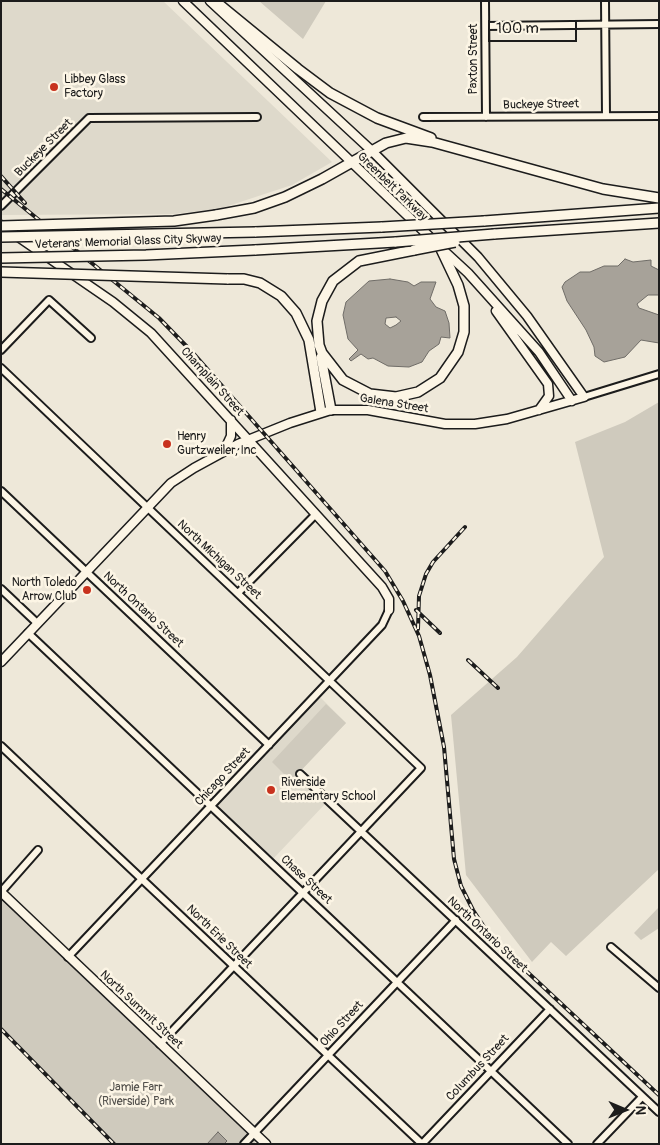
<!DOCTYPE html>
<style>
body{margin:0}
#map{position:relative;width:660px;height:1145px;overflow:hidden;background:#eee8d9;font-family:Pangolin,sans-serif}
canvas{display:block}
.frame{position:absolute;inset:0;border:2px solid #1c1c1c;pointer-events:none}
.north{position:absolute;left:600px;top:1085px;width:50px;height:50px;-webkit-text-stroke:4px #fcf5e5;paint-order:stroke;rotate:91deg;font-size:14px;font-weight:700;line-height:20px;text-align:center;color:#1c1c1c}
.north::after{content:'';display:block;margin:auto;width:18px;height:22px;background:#1c1c1c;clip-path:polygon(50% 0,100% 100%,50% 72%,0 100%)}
.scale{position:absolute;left:488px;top:20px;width:89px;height:22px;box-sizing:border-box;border:2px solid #1c1c1c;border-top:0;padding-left:6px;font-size:15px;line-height:18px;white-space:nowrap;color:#1c1c1c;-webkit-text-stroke:4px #fcf5e5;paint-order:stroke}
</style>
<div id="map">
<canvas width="660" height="1145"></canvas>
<div class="frame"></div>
<div class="north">N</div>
<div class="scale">100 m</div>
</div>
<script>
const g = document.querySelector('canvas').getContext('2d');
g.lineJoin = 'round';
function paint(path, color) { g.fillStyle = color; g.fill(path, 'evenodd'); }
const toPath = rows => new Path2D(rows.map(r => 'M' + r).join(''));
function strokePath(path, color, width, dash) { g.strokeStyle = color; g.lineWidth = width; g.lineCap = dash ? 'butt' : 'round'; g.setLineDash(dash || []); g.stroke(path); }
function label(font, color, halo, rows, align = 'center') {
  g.font = font + ' Pangolin,sans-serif'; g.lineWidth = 5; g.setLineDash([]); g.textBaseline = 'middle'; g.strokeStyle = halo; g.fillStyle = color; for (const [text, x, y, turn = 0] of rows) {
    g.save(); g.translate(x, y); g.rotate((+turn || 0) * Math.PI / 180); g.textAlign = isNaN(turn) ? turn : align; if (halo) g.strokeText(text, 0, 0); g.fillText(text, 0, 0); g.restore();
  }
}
const built = toPath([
 [1,1,163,1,332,162,292,185,219,209,173,214,2,215],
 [320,697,346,723,297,775,325,804,273,859,217,805]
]);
const green = toPath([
 [259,1,326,1,303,39],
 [659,402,659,869,566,956,551,942,532,962,466,875,451,715,517,657,604,557,575,442,625,422],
 [326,704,346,723,291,781,272,762],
 [1,900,256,1141,254,1144,117,1144,104,1132,1,1026],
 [659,907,659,928,641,940,634,933]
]);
const water = toPath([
 [625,259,633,262,651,260,651,266,659,270,659,295,648,295,637,304,639,308,659,315,659,343,641,340,625,357,604,362,595,356,594,347,586,330,567,301,562,287,565,282,580,272,590,272,604,266,618,266,625,259],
 [390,279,408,282,414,286,421,282,436,282,430,299,436,307,445,311,449,323,450,338,441,337,439,344,429,351,422,362,409,367,388,366,373,358,368,359,361,354,351,361,349,359,358,350,348,339,343,315,346,302,369,281,390,279],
 [396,317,401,321,396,325,390,328,385,324,386,318,396,317],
 [218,1132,227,1141,224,1144,207,1144,218,1132]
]);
const minor = toPath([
 [485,1,486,117],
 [605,1,606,116],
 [486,26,659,24],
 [423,117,659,116],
 [1,206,89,118,257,117],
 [1,350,49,300,91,338],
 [1,368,421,768,160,1044],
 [584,397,659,374],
 [1,491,269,745],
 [1,589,37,623],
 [238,593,315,515],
 [28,633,568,1144],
 [1,746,422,1144],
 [300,774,659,1112],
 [1,892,38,850],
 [611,947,659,988],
 [68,957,382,625,389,610],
 [244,1144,456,920],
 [422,1144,550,1009],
 [597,1144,642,1097]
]);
const major = toPath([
 [183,1,434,241],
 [1,225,113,302,151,333,382,587,389,599,389,610],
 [442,249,468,273,539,352,572,401],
 [496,311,548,384,549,396,539,410],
 [224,451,231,436,231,420],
 [1,662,171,483,194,468,238,444,290,423,331,410,368,410,445,424,475,424,507,419,584,397,527,316,478,257,372,151,210,1],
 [1,892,266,1144]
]);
const highway = toPath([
 [215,1,298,69,330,93,377,118,431,138],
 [216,215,254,208,285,197,322,179,386,143,406,138,432,142,603,189,659,198],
 [484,221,659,208],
 [255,232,382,227],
 [494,234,659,223],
 [255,250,396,242],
 [414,250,359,261,333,281,322,301,317,321,319,345,322,353,343,380,370,394,396,397,418,392,440,378,458,352,464,332,464,306,458,285,440,247],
 [227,279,244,279,260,283,281,296,296,313,309,340,321,412],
 [321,357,331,410]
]);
const rail = toPath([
 [1,176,25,203],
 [1,189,159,318,194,354,385,571,403,601,419,636,430,675,444,747,454,859,461,886,473,910,492,939,659,1095],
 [416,610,440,633],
 [418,629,419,596,426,574,433,562,465,527],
 [468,660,498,688],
 [1,1029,114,1144]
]);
const highwayBridge = toPath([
 [1,226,174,221,216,215],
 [382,227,484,221],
 [1,237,255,232],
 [396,242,494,234],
 [414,250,455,242],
 [1,258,146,255,255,250],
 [1,272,227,279]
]);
const markers = [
 [54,87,5,"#c8321e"],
 [167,444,5,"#c8321e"],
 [87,590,5,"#c8321e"],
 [271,790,5,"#c8321e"]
];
const streetNames = [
 ["Paxton Street",474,59,-90],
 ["Buckeye Street",541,105,-1],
 ["Buckeye Street",44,148,-45],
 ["Greenbelt Parkway",392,187,44],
 ["Veterans' Memorial Glass City Skyway",128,242,-2],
 ["Champlain Street",212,382,48],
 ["Galena Street",394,404,9],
 ["North Michigan Street",219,560,43],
 ["North Ontario Street",143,610,43],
 ["Chicago Street",223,777,-47],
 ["Chase Street",306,880,43],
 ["North Ontario Street",487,935,43],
 ["North Erie Street",219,937,44],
 ["North Summit Street",141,1010,43],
 ["Ohio Street",342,1024,-47],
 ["Columbus Street",478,1068,-47]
];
const poiNames = [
 ["Libbey Glass",64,80],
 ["Factory",64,94],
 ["Henry",177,437],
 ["Gurtzweiler, Inc",177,451],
 ["North Toledo",77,583,"right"],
 ["Arrow Club",77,597,"right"],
 ["Riverside",281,783],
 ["Elementary School",281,797]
];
const parkNames = [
 ["Jamie Farr",136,1088],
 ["(Riverside) Park",136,1102]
];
paint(built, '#ded9cb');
paint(green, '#cfcabd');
paint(water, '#a7a299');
strokePath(water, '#6f6c67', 1);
strokePath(minor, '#1c1c1c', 10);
strokePath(major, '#1c1c1c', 11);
strokePath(highway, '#1c1c1c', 12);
strokePath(minor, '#fcf5e5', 6);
strokePath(major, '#fcf5e5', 8);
strokePath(highway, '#fcf5e5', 9);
strokePath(rail, '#1c1c1c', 4);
strokePath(rail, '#fcf5e5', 2, [5.5]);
strokePath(highwayBridge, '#1c1c1c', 12, []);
strokePath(highwayBridge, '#fcf5e5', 9);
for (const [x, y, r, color] of markers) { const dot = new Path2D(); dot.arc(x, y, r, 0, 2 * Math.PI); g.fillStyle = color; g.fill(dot); strokePath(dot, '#fcf5e5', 2); }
label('12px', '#1c1c1c', '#fcf5e5', streetNames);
label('12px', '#1c1c1c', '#fcf5e5', poiNames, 'left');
label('12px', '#52504c', '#fcf5e5', parkNames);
</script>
